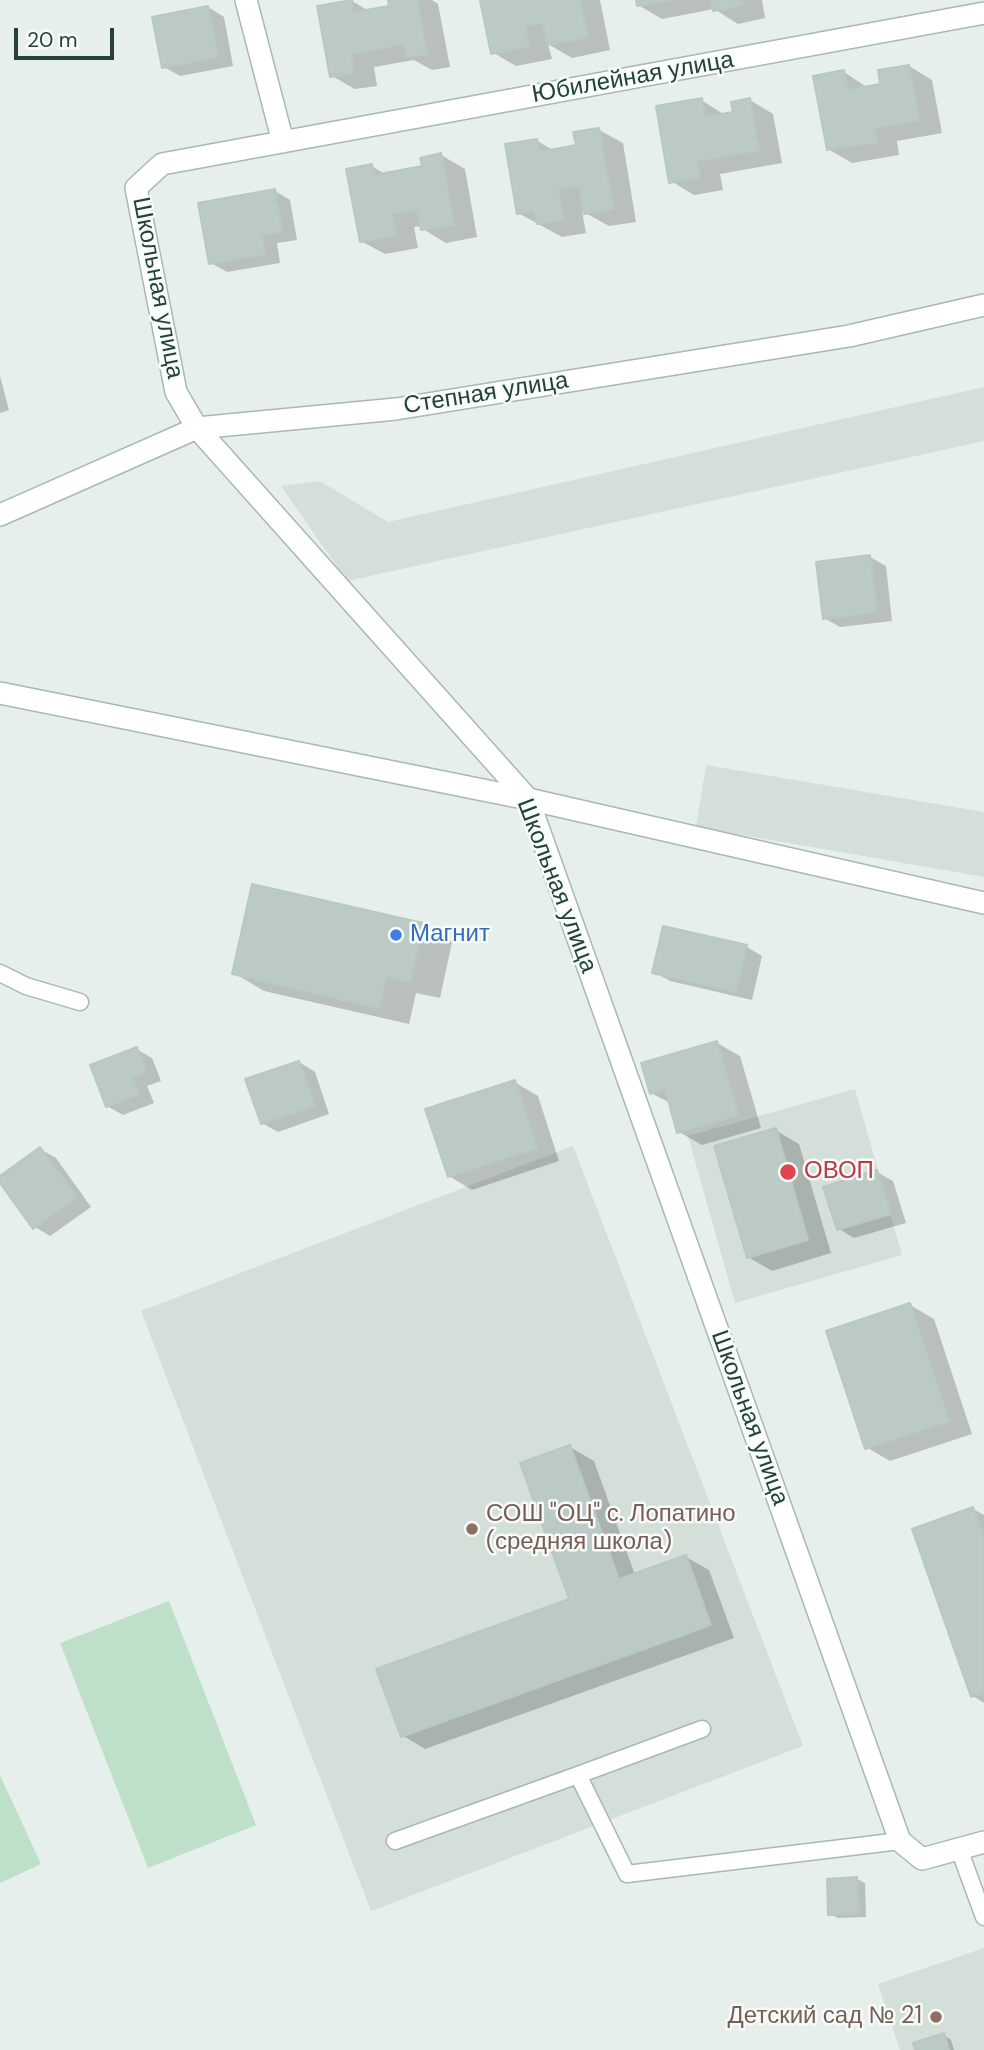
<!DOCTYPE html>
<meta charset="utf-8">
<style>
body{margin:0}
#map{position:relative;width:984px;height:2050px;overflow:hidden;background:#e6efeb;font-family:"DM Sans",sans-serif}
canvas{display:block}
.scale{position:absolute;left:14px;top:28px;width:100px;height:32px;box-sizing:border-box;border:4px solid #24423a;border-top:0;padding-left:9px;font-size:21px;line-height:24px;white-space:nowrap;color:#24423a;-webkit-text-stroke:5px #f7fbf9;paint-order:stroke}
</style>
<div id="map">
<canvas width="984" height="2050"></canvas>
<div class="scale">20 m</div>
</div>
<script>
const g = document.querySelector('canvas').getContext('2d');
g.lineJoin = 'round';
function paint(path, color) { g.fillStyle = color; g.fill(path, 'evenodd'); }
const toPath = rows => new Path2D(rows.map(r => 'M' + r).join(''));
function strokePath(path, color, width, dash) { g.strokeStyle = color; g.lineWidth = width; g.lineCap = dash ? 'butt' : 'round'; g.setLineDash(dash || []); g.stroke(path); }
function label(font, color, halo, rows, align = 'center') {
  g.font = font + ' "DM Sans",sans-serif'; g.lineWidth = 5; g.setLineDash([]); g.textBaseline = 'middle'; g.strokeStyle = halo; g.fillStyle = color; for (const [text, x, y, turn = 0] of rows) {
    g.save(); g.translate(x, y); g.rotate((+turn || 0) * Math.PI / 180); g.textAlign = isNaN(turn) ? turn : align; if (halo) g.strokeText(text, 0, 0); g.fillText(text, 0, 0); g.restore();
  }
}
const built = toPath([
 [984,387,984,441,347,581,281,486,320,481,388,522],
 [706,765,984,812,984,877,696,827],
 [855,1089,902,1255,735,1303,688,1136],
 [573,1146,803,1746,371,1911,141,1311],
 [984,1948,984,2050,900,2050,878,1984]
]);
const green = toPath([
 [169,1601,256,1825,148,1868,60,1643],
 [0,1775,41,1864,0,1883]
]);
const shadow = toPath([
 [389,0,432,0,438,4,450,67,432,70,414,60,374,67,377,86,355,89,332,76,352,1,369,11,391,7],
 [482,0,600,0,610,50,572,58,548,44,552,59,516,66,492,52],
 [637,0,762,0,765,18,738,24,714,9,662,19,638,5],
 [208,7,224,17,233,66,180,76,164,67],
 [909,66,932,80,942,133,897,141,899,155,852,163,828,149,844,72,868,88,882,86],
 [701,100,725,115,735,114,750,100,773,114,782,163,720,174,723,190,694,195,671,181],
 [599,130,623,143,636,222,609,226,582,211,586,233,562,237,518,213,536,140,554,151,578,147],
 [441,155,465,169,477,237,446,243,423,229,422,226,414,227,418,248,385,254,361,241,372,166,386,175,424,167],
 [275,191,290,200,297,240,277,243,280,263,227,272,211,263],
 [0,376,9,410,0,413],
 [870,557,886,566,892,621,840,627,824,618],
 [253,887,423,925,452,942,440,998,416,993,409,1024,264,991,234,973],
 [664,928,747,947,762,956,752,1000,670,981,654,972],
 [717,1043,740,1056,761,1128,702,1145,679,1132,670,1103,651,1093],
 [136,1049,152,1058,161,1081,147,1086,154,1103,123,1115,107,1106],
 [299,1062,315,1072,329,1114,278,1132,262,1123],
 [514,1082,538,1096,559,1161,472,1190,449,1176],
 [775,1130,799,1144,831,1253,772,1271,748,1257],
 [40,1149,56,1158,91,1207,50,1236,35,1227,0,1180],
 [877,1172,893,1181,906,1223,854,1238,839,1229],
 [910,1305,934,1319,972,1434,890,1461,866,1447],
 [570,1447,594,1461,635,1575,686,1557,709,1570,734,1638,425,1749,402,1735,571,1600],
 [973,1509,984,1515,984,1703,973,1696],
 [857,1879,865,1883,866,1917,838,1918,830,1914],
 [944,2035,951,2040,954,2050,917,2050]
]);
const building = toPath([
 [352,0,354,12,389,6,388,0,417,0,427,54,407,57,404,44,351,54,354,73,330,77,317,6,352,0],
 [480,0,580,0,588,37,547,45,543,23,525,26,529,46,491,54,480,0],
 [636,0,670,0,637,6,636,0],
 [711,0,742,0,743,5,713,11,711,0],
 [208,6,218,57,162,68,152,17,208,6],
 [909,65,919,120,874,128,877,142,827,150,813,76,844,70,848,90,880,84,878,70,909,65],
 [702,98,705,117,733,112,731,102,750,98,759,150,697,161,700,177,669,183,656,106,702,98],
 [599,128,613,209,584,214,579,186,558,189,563,220,537,224,534,211,517,214,505,144,537,139,539,152,576,145,573,132,599,128],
 [441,153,454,225,421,230,417,210,392,214,396,235,360,242,346,169,372,164,374,175,422,166,420,158,441,153],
 [275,189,282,231,262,235,265,254,209,264,198,203,275,189],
 [870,555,877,612,823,619,816,562,870,555],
 [252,884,423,923,410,982,386,977,379,1008,232,974,252,884],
 [663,926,747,945,736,992,652,973,663,926],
 [717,1041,738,1115,677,1133,665,1089,650,1094,641,1063,717,1041],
 [137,1047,146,1072,132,1077,139,1094,106,1107,90,1065,137,1047],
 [299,1061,315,1106,261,1124,245,1079,299,1061],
 [515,1080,537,1148,448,1177,425,1109,515,1080],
 [776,1128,808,1240,747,1258,714,1146,776,1128],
 [40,1147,77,1197,33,1229,0,1183,0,1176,40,1147],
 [877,1170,891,1214,837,1230,823,1187,877,1170],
 [910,1303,949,1421,865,1449,826,1331,910,1303],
 [570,1445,619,1579,686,1555,711,1625,401,1737,376,1669,569,1599,520,1463,570,1445],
 [973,1507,984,1538,984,1693,971,1697,912,1529,973,1507],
 [857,1877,859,1913,828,1915,827,1879,857,1877],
 [944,2033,949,2050,915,2050,913,2043,944,2033]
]);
const service = toPath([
 [0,973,26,986,80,1002],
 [578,1775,702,1729],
 [395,1841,578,1775,627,1874,900,1841],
 [959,1849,984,1917]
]);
const minor = toPath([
 [246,0,283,142],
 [984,13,162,164,136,188,176,392,197,428,528,799,900,1841,922,1859,984,1842],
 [0,515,197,428,396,409,849,336,984,305]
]);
const tertiary = toPath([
 [0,693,528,799,984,903]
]);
const markers = [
 [396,935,7,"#3f7fe0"],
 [788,1172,9,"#e0444e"],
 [472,1529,7,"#8d6e63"],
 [936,2017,7,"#8d6e63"]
];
const streetNames = [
 ["Юбилейная улица",633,78,-10],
 ["Школьная улица",157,288,79],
 ["Степная улица",486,394,-9],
 ["Школьная улица",556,886,69],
 ["Школьная улица",749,1418,70]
];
const shopNames = [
 ["Магнит",410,935]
];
const healthNames = [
 ["ОВОП",804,1172]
];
const educationNames = [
 ["СОШ \"ОЦ\" с. Лопатино",486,1515],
 ["(средняя школа)",486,1543],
 ["Детский сад № 21",922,2017,"right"]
];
paint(built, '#d4dfda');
paint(green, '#bfe0c8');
paint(shadow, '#0003');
paint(building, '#bbcac4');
strokePath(building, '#b8c9c2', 2);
strokePath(service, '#a8b8b2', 19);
strokePath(minor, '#a8b8b2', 24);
strokePath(tertiary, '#a8b8b2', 24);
strokePath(service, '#fff', 16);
strokePath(minor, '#fff', 21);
strokePath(tertiary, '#fff', 21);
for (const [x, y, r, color] of markers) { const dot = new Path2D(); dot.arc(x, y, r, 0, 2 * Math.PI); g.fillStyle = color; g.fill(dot); strokePath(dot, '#f7fbf9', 2.5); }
label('24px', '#24423a', '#f7fbf9', streetNames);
label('24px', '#366cbe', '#f7fbf9', shopNames, 'left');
label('24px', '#be3a42', '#f7fbf9', healthNames, 'left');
label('24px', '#785e54', '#f7fbf9', educationNames, 'left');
</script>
